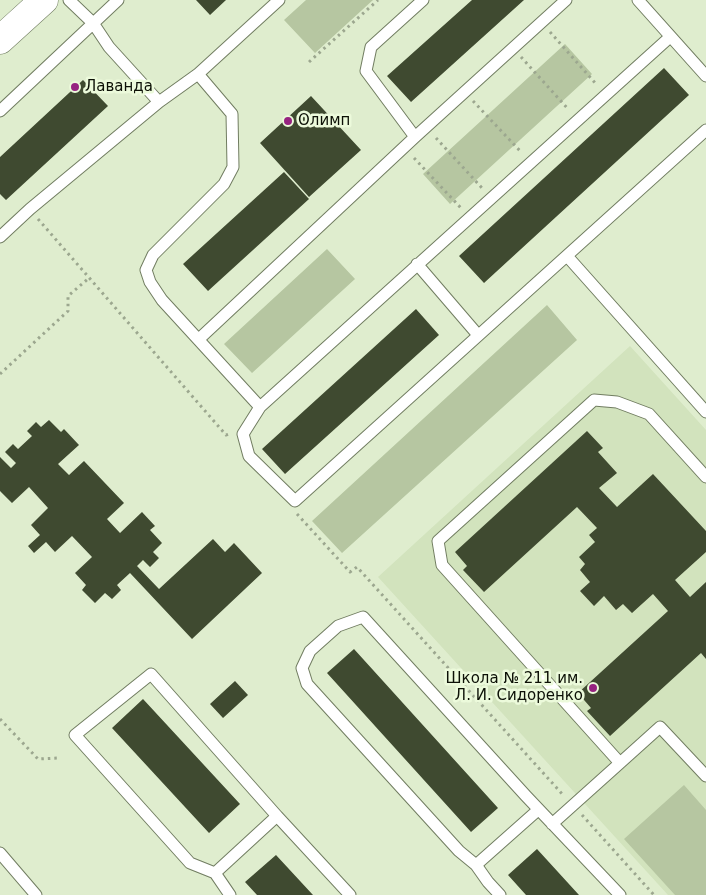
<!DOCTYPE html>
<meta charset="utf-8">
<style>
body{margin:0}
canvas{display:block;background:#dfedce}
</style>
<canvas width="706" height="895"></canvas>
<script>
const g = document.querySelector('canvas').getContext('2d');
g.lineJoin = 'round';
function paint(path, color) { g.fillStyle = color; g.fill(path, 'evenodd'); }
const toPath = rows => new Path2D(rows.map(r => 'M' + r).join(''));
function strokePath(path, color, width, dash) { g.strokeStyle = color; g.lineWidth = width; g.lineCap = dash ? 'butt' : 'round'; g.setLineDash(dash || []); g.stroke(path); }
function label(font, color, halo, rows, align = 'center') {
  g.font = font + ' "DejaVu Sans",sans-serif'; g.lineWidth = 5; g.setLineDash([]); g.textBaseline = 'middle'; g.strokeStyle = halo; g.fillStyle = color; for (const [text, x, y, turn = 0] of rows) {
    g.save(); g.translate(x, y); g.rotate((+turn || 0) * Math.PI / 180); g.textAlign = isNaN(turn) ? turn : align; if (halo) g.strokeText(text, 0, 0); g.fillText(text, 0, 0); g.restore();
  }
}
const built = toPath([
 [630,346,706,430,706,895,668,895,378,577]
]);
const green = toPath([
 [306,0,373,0,315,53,284,20],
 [565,44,592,74,450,204,423,174],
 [327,249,355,279,252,373,224,344],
 [547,305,577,340,342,553,312,521],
 [684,785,706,810,706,895,675,895,624,839]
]);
const building = toPath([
 [196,0,226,0,210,15],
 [472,0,524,0,411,102,387,76],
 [664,68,689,95,484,283,459,256],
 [83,80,108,106,6,200,0,194,0,157],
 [311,96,361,150,309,197,260,143],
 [284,172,309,199,208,291,183,264],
 [416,309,439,335,285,474,262,449],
 [49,420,61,432,64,429,79,445,58,464,69,475,84,461,124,503,107,519,120,533,142,512,155,526,150,530,162,543,153,552,159,558,150,567,143,560,137,566,159,589,213,539,225,552,234,543,262,573,192,639,130,573,117,585,121,590,112,599,105,593,95,603,82,590,86,585,75,573,92,557,72,536,55,552,46,542,34,553,28,546,40,535,31,525,48,508,29,487,12,503,0,491,0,457,11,468,16,463,5,452,13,444,18,449,32,436,27,431,36,422,41,427],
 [587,431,603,448,598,452,617,473,599,488,617,507,653,474,706,531,706,552,675,580,690,597,706,582,706,659,701,653,610,736,587,711,591,708,578,693,668,611,653,594,632,613,623,604,616,610,604,596,594,606,580,591,590,582,580,570,585,564,579,557,595,542,589,535,597,528,577,507,484,592,463,570,467,566,455,552],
 [354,649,498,808,471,832,327,673],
 [235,681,248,695,223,718,210,704],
 [143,699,240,804,209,833,112,728],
 [537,849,579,895,526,895,508,875],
 [276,855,313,895,257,895,245,882]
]);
const path = toPath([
 [550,32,597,85],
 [521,57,569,110],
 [309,62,378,0],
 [473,101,522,153],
 [436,138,482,188],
 [414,158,461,208],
 [38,219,226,435,229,434],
 [0,374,68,311,68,296,89,278],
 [297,514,350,572,357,567,564,796],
 [0,719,38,759,58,758],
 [582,815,654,895]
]);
const service = toPath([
 [69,0,93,23,109,47,159,102,198,74,279,0],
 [638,0,706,76],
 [198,74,232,114,233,167,224,184,153,255,146,270,150,282,162,300,260,407,670,37],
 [0,111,118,0],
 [415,137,366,71,371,47,423,0],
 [0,237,30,209,159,102],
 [567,256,706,412],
 [417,264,478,335],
 [199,339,415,137,566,0],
 [260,407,243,434,249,456,295,501,706,130],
 [620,763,660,727,706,776],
 [552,824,620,763,442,565,438,541,594,400,617,402,649,414,706,477],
 [0,853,36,895],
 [476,865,538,810],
 [215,873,190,863,75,735,151,674,277,816],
 [230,895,215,873,277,816,350,895],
 [500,895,488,882,476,865,459,851,307,684,302,668,310,651,338,626,363,617,526,796,620,895]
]);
const tertiary = toPath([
 [0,40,44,0]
]);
const markers = [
 [75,87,5,"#962380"],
 [288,121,5,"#962380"],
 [593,688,5,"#962380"]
];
const poiNames = [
 ["Лаванда",85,87],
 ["Олимп",298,121],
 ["Школа № 211 им.",583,679,"right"],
 ["Л. И. Сидоренко",583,696,"right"]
];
paint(built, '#d2e3bd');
paint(green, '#b6c6a1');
paint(building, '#3f4a30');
strokePath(service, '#717d61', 13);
strokePath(tertiary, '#717d61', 29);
strokePath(path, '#9ca78f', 3, [2.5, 4]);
strokePath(service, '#fff', 11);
strokePath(tertiary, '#fff', 28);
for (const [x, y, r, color] of markers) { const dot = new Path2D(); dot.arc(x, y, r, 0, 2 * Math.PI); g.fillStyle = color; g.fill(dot); strokePath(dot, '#ecfadb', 2); }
label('15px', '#0c1006', '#ecfadb', poiNames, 'left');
</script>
